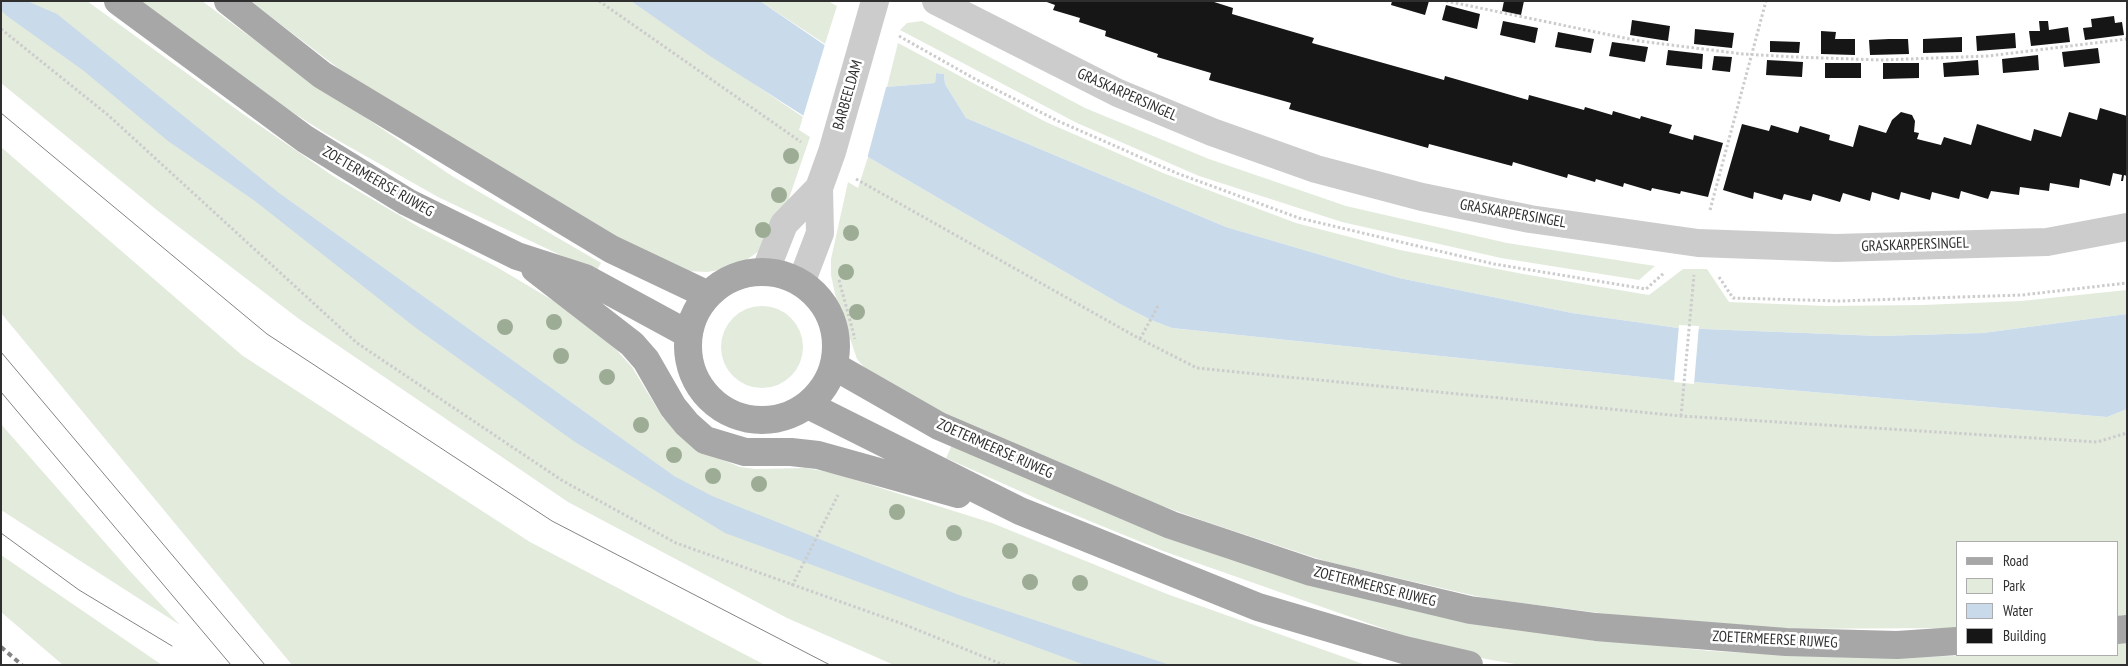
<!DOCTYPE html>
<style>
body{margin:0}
#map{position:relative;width:2128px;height:666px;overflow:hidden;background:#fff;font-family:"PT Sans Narrow",sans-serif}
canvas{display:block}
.frame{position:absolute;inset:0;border:2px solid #2f2f2f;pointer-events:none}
.legend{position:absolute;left:1956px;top:541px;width:162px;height:115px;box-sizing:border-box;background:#fff;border:1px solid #acacac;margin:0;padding:6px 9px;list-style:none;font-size:15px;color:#2f2f2f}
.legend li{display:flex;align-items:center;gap:10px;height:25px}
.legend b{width:25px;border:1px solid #acacac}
</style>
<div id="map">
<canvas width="2128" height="666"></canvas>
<div class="frame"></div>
<ul class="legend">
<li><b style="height:6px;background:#a7a7a7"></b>Road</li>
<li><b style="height:14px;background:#e3ebdd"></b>Park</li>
<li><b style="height:14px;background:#c9daeb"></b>Water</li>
<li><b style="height:14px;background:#161616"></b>Building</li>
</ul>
</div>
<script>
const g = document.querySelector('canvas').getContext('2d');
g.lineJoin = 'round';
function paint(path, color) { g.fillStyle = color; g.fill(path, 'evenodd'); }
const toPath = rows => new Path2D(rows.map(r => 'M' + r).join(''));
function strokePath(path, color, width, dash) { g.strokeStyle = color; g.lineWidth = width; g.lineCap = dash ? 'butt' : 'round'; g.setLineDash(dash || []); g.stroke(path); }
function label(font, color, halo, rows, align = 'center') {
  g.font = font + ' "PT Sans Narrow",sans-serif'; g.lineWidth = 5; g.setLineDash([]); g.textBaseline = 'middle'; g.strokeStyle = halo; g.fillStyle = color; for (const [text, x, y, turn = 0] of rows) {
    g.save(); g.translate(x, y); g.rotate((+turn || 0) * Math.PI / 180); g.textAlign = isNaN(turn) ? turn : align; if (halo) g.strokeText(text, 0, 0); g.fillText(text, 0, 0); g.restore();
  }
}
const green = toPath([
 [1,1,87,1,243,114,333,176,419,227,495,266,579,316,610,343,632,367,663,418,706,453,740,467,755,469,806,468,833,473,992,523,1167,594,1366,665,894,665,787,618,568,502,299,319,158,211,1,83],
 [132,1,202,1,295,70,452,176,601,263,596,272,438,197,325,133,212,61],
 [250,1,631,1,803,117,799,130,810,137,785,210,765,247,742,263,726,269,707,272,688,271,624,248,450,141,338,68],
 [760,1,828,1,837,6,825,44],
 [922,21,1085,108,1209,159,1346,206,1507,243,1655,266,1639,280,1501,258,1342,222,1199,176,1077,123,900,30,907,23],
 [898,43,1046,122,1163,173,1296,223,1400,250,1523,274,1649,295,1683,269,1707,269,1729,302,1827,306,1923,305,2021,301,2127,290,2127,314,1983,333,1880,336,1678,328,1572,313,1399,278,1226,227,966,118,945,84,944,74,936,73,935,83,887,87],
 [1,147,243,356,530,542,765,665,292,665,1,313],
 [868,157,1120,304,1151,320,1172,328,1671,380,2107,417,2127,409,2127,615,2117,616,2117,542,1957,542,1957,628,1764,629,1624,616,1489,599,1328,562,1204,521,1104,485,978,430,919,401,870,374,857,359,835,294,831,275,831,259,848,182,858,188],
 '721 347a41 41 0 1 1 82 0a41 41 0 1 1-82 0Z',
 [1,424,129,570,180,625,1,510],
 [952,445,1149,530,1228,559,1308,583,1606,640,1710,651,1827,657,2117,655,2117,643,2127,642,2127,665,1521,665,1486,659,1433,646,1163,551,1053,506,946,458],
 [1,555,162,665,63,665,1,612]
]);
const water = toPath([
 [1,1,27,1,57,14,279,193,674,476,712,496,959,595,1170,665,1085,665,725,533,575,442,416,328,255,201,168,141,84,71,7,16,1,10],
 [631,1,760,1,886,87,935,83,936,73,944,74,945,84,966,118,1226,227,1399,278,1572,313,1678,328,1880,336,1983,333,2127,314,2127,409,2107,417,1671,380,1172,328,1151,320,1120,304,868,157,710,56]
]);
const pier = toPath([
 [826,41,887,84,867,159,802,120],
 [1679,325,1699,326,1694,384,1674,382]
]);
const building = toPath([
 [1044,1,1211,1,1233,8,1232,14,1314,38,1312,43,1444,80,1445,76,1528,100,1529,95,1584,110,1585,107,1612,115,1613,111,1640,119,1641,116,1672,125,1669,133,1693,140,1694,135,1723,143,1708,197,1681,191,1680,194,1652,188,1651,191,1624,183,1623,187,1596,179,1595,182,1568,174,1567,178,1513,162,1512,166,1429,144,1428,148,1289,109,1291,103,1209,80,1211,73,1157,57,1158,54,1105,36,1106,31,1079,22,1080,18,1053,10,1055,5],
 [1392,1,1429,1,1425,15,1391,5],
 [1504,1,1524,1,1521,15,1502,11],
 [1446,5,1480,14,1477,29,1442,20],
 [2114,16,2115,23,2122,22,2124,35,2085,40,2083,28,2092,27,2091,19],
 [1632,20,1670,26,1668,41,1630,35],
 [1503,21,1538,28,1535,43,1500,35],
 [2039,21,2048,21,2049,30,2068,27,2070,42,2031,46,2029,31,2040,31],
 [1695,29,1734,33,1732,48,1694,44],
 [1821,31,1836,32,1835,39,1855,39,1855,55,1821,54],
 [1558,32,1594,39,1591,53,1555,47],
 [2015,33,2016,48,1977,51,1976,36],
 [1962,37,1962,52,1923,53,1923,39],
 [1889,39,1908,39,1909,54,1870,55,1869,40],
 [1770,41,1800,42,1799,53,1770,52],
 [1612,42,1648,47,1645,62,1609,56],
 [2098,48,2100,63,2064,67,2062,52],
 [1668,50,1703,54,1702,69,1666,65],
 [2038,55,2039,70,2003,73,2002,59],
 [1714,56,1732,57,1730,72,1712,70],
 [1767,60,1803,62,1802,77,1766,75],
 [1978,60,1979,75,1944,77,1943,63],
 [1825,63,1861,63,1861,78,1825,78],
 [1883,63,1919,63,1919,78,1883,79],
 [2100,108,2127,116,2127,176,2124,175,2123,181,2121,181,2122,175,2113,173,2110,186,2080,179,2079,188,2050,183,2049,191,2020,187,2019,195,1991,191,1988,199,1961,191,1959,199,1932,192,1930,200,1901,192,1899,200,1872,192,1870,201,1843,193,1840,202,1813,194,1811,201,1784,194,1782,200,1754,192,1753,199,1723,190,1742,124,1769,131,1771,125,1798,133,1800,126,1830,135,1829,140,1853,147,1859,125,1886,133,1892,120,1901,112,1912,115,1915,121,1914,132,1919,133,1917,139,1941,145,1944,137,1971,145,1977,124,2031,141,2034,129,2061,137,2069,112,2097,120]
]);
const path = toPath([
 [599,1,801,142],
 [1446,1,1639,41,1743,54,1795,57,1881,60,1988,56,2127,39],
 [1,29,108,115,357,343,563,481,676,543,903,624,1004,665],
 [899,36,975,79,1060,122,1179,174,1299,218,1494,264,1646,289,1664,273],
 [856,179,1140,339,1197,368,1681,416,2097,442,2127,433],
 [1710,210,1766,1],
 [1719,277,1733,298,1839,301,2022,295,2127,283],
 [839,280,855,339],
 [1140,339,1158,306],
 [1681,416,1694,275],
 [792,586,838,495]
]);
const minor = toPath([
 [936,1,1118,93,1212,132,1316,169,1422,197,1530,219,1698,243,1836,248,2047,242,2127,227],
 [765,272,784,224,819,188],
 [801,283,820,233,819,188,832,152,875,1]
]);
const major = toPath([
 [118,1,305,139,407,202,517,256,585,278,688,334],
 [228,1,322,75,611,249,708,295],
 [535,269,632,344,646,360,673,407,687,424,705,440,745,452,791,452,818,455,958,494],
 '688 346a74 74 0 1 1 148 0a74 74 0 1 1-148 0Z',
 [834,366,939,426,1171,525,1311,572,1470,610,1596,627,1786,642,1897,645,1957,641],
 [808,405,1020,511,1258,607,1404,650,1469,665],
 [2117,630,2127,629]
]);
const tram = toPath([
 [1,113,267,334,552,521,830,665],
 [1,352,265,665],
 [1,392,231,665],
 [1,533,79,590,172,646]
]);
const rail = toPath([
 [1,647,22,665]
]);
const trees = [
 [791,156],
 [779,195],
 [763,230],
 [851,233],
 [846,272],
 [857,312],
 [554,322],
 [505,327],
 [561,356],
 [607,377],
 [641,425],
 [674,455],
 [713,476],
 [759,484],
 [897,512],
 [954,533],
 [1010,551],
 [1030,582],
 [1080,583]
];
const streetNames = [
 ["BARBEELDAM",848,95,-74],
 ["GRASKARPERSINGEL",1127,95,24],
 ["ZOETERMEERSE RIJWEG",378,182,30],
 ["GRASKARPERSINGEL",1513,214,10],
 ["GRASKARPERSINGEL",1915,245,-2],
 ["ZOETERMEERSE RIJWEG",995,449,24],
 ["ZOETERMEERSE RIJWEG",1375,587,14],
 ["ZOETERMEERSE RIJWEG",1775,640,3]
];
paint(green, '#e3ebdd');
paint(water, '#c9daeb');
paint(pier, '#fff');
paint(building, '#161616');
strokePath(path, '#ccc', 3, [2.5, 2.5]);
strokePath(minor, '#ccc', 28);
strokePath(major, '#a7a7a7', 28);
strokePath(tram, '#848484', 1);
strokePath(rail, '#848484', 4, [5, 4]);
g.fillStyle = '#9dac94';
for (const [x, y] of trees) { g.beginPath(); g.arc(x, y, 8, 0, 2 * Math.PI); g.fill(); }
label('15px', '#2f2f2f', '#fff', streetNames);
</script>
